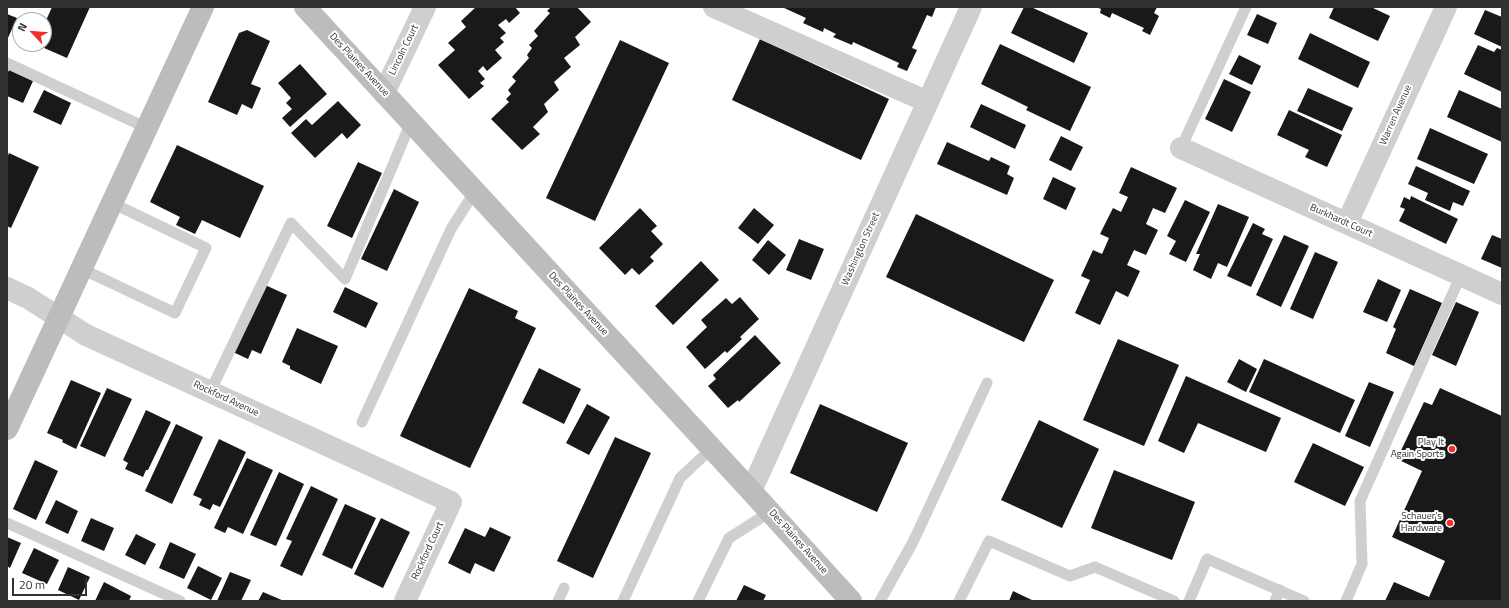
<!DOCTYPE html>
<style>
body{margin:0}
#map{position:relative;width:1509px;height:608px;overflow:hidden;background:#fff;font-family:"Titillium Web",sans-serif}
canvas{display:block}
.frame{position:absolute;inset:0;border:8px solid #323232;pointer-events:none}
.north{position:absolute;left:12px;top:12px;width:40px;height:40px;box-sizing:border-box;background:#fff;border:1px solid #adadad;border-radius:50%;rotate:296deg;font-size:11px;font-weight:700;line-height:16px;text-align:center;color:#323232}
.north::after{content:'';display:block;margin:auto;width:14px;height:18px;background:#f22e2b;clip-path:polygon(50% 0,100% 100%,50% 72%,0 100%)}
.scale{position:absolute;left:12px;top:578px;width:75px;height:18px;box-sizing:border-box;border:2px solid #323232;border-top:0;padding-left:5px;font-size:12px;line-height:14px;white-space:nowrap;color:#323232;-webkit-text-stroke:3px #fff;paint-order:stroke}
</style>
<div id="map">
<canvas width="1509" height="608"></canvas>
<div class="frame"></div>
<div class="north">N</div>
<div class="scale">20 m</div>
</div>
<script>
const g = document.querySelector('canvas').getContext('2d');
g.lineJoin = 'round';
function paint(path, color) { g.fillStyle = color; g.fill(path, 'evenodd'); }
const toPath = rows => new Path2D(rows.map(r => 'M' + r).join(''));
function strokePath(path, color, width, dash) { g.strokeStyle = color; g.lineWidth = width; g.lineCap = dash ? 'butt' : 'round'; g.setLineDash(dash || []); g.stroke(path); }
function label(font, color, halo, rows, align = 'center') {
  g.font = font + ' "Titillium Web",sans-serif'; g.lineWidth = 4; g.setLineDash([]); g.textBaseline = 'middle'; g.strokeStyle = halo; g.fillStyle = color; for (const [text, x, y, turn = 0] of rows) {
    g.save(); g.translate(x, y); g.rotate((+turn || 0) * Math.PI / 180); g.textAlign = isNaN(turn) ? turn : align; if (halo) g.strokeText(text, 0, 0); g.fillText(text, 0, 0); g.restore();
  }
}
const building = toPath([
 [52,7,90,7,67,58,35,44,44,44,44,25],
 [476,7,515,7,520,13,509,23,506,19,498,25,506,33,500,38,504,42,495,50,502,58,487,71,483,66,478,71,485,79,480,83,484,86,469,99,438,65,455,50,448,43,466,27,461,21],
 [551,7,577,7,591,22,575,37,580,45,564,58,571,67,554,82,559,90,544,104,548,112,533,127,540,134,522,150,491,119,509,102,506,99,511,94,508,90,516,81,512,77,529,58,527,55,532,48,529,45,538,36,534,31,550,13,547,11],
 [782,7,936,7,932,17,927,15,912,48,917,50,907,71,897,67,899,63,853,42,852,45,833,37,836,34,824,28,823,32,803,23,806,18],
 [1024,7,1031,7,1088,33,1074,63,1011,33],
 [1096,7,1157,7,1154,13,1159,16,1150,35,1142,31,1144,28,1112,13,1110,18,1100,13,1101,9],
 [1334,7,1371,7,1390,16,1378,41,1329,18],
 [1485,10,1502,17,1502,47,1474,34],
 [7,14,17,18,7,40],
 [1257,14,1277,23,1268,44,1247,35],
 [247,30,270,41,251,84,261,88,252,109,242,104,237,115,208,102,239,33],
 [1310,33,1370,62,1358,88,1298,59],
 [760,39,889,99,861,160,732,100],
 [620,40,669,63,595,221,546,198],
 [1000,44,1091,87,1070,131,1026,110,1028,107,981,84],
 [1478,45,1494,52,1497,48,1502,50,1502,92,1464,74],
 [1239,55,1261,66,1252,85,1229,74],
 [300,64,327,94,290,127,282,118,292,109,286,103,291,98,278,83],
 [9,70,33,81,23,103,7,96,7,74],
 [1224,79,1251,92,1232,132,1205,119],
 [1308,88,1353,108,1342,131,1297,111],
 [44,90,71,103,61,125,33,112],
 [1459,90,1502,109,1502,142,1447,117],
 [338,101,361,125,347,139,342,133,315,158,291,133,306,119,312,125],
 [981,104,1026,125,1015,149,970,127],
 [1289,110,1342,135,1327,167,1305,157,1309,150,1277,135],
 [1430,128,1488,154,1474,184,1417,159],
 [1061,136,1083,147,1071,171,1049,160],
 [947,142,989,161,991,157,1010,166,1007,174,1014,178,1007,195,937,164],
 [177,145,264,186,240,238,202,220,195,234,176,225,180,217,150,202],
 [9,153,39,167,11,228,7,226,7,158],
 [358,162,382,173,352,238,327,226],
 [1416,166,1470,191,1463,206,1453,202,1450,211,1425,200,1428,193,1408,184],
 [1131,167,1177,188,1165,213,1153,208,1146,224,1158,230,1146,255,1134,250,1127,265,1140,271,1128,297,1116,291,1100,325,1075,313,1090,280,1081,276,1093,250,1102,254,1109,238,1100,234,1113,208,1121,212,1128,197,1119,193],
 [1053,177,1076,188,1066,210,1043,199],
 [394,189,419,202,387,271,361,259],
 [1411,196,1458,219,1446,244,1399,221,1405,209,1400,207,1404,197,1410,200],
 [1185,200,1210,212,1186,262,1169,254,1176,241,1167,236],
 [1218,204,1249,217,1227,267,1218,263,1211,279,1193,270,1200,254,1196,254],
 [640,208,657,226,651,231,663,244,650,257,654,261,639,275,632,268,625,275,599,248],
 [754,208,774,225,758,244,738,228],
 [916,214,1054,280,1024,342,886,277],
 [1253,223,1265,229,1262,234,1273,239,1251,287,1227,276],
 [1284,235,1309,246,1281,307,1256,295],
 [1492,235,1502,239,1502,268,1481,259],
 [799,239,824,249,811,280,786,270],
 [768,240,786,255,769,275,752,260],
 [1315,252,1338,262,1313,319,1290,309],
 [701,261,719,280,673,325,655,306],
 [1378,279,1401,290,1387,322,1363,312],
 [263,284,287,295,261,354,252,350,248,359,233,352],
 [345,287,378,303,366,328,333,312],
 [469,288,518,311,515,318,536,328,470,468,400,436],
 [1410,289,1442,303,1414,366,1386,353,1396,329,1393,327],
 [740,297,759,319,740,337,742,339,727,353,725,351,705,369,686,347,707,327,701,320,726,298,732,304],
 [1456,302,1479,312,1456,366,1432,355],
 [297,328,338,346,321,384,290,369,290,366,282,362],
 [755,335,781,363,739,402,738,400,728,408,708,386,716,379,713,375],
 [1118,339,1179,365,1144,446,1083,420],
 [1239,359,1257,369,1246,392,1227,382],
 [1264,359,1355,400,1340,433,1249,392],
 [539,368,581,389,564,424,522,403],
 [1186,376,1281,418,1266,452,1198,423,1184,453,1158,441],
 [71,380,101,393,76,449,62,442,63,440,47,433],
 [1369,382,1394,392,1370,447,1345,436],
 [107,388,132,399,105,457,80,446],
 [1440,388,1502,416,1502,601,1385,601,1394,582,1429,597,1445,561,1392,537,1422,471,1397,459,1424,402,1432,405],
 [587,404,610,417,589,455,566,443],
 [820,404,908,443,877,512,790,473],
 [146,410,171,422,148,470,146,470,143,477,125,469,128,463,123,460],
 [1039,420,1099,449,1062,528,1001,500],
 [176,424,203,437,172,504,145,491],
 [615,437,651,453,593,578,557,561],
 [219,439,246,452,220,507,213,504,210,510,199,505,202,499,193,495],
 [1313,443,1364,467,1345,506,1294,482],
 [247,458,273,470,243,534,228,527,225,533,214,528],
 [35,460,58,471,36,520,13,509],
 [1114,470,1195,502,1172,560,1091,528],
 [279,472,304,484,276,546,250,535],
 [311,486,338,499,302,576,280,566,292,541,286,539],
 [56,500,78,511,68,534,45,523],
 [345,504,376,518,352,569,322,555],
 [91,518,114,528,104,551,81,541],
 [381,518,410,532,383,588,354,574],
 [490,527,511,537,494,572,475,563,470,574,448,563,465,528,485,537],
 [136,534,156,544,145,565,125,555],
 [7,537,21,543,10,568,7,566],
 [170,542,196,554,184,579,159,568],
 [34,548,59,560,47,584,22,573],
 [198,566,222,578,211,600,187,588],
 [68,567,90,577,79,600,58,590],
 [230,572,251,580,241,601,217,601],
 [104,582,131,596,129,601,95,601],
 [744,585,766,595,763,601,736,601],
 [1013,591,1034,601,1009,601],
 [263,592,284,601,258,601]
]);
const lane = toPath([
 [7,63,147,128],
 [1181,148,1246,7],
 [82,269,175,313,206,248,112,203],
 [210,392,291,223,345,279,411,122],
 [362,422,451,229,475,191],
 [7,523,180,601],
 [558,601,564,588],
 [623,601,680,478,712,448],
 [698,601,729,538,770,512],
 [880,601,913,542,987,383],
 [959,601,989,541,1070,576,1095,567,1174,601],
 [1189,601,1207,559,1304,601],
 [1275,601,1280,590],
 [1346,601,1362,564,1360,501,1461,275]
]);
const street = toPath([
 [714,7,928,102],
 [384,93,425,7],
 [1181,148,1502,294],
 [1347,223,1446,7],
 [7,288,28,298,86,335,451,502,405,601],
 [751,491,971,7]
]);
const secondary = toPath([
 [305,7,751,491,851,601],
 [7,429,203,7]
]);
const markers = [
 [1452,449,4,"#f22e2b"],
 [1450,523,4,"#f22e2b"]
];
const streetNames = [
 ["Lincoln Court",404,50,-64],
 ["Des Plaines Avenue",359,65,47],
 ["Warren Avenue",1396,115,-66],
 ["Burkhardt Court",1341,221,24],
 ["Washington Street",861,249,-66],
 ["Des Plaines Avenue",578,304,47],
 ["Rockford Avenue",226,399,25],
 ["Des Plaines Avenue",798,542,48],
 ["Rockford Court",428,551,-65]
];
const poiNames = [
 ["Play It",1444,443],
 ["Again Sports",1444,455],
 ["Schauer's",1442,517],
 ["Hardware",1442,529]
];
paint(building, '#191919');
strokePath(lane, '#cfcfcf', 11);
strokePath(street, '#cfcfcf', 22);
strokePath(secondary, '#bcbcbc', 22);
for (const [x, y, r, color] of markers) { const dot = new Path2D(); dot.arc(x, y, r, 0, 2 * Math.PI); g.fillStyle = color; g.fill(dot); strokePath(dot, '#fff', 1.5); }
label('10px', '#323232', '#fff', streetNames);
label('10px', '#323232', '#fff', poiNames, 'right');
</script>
